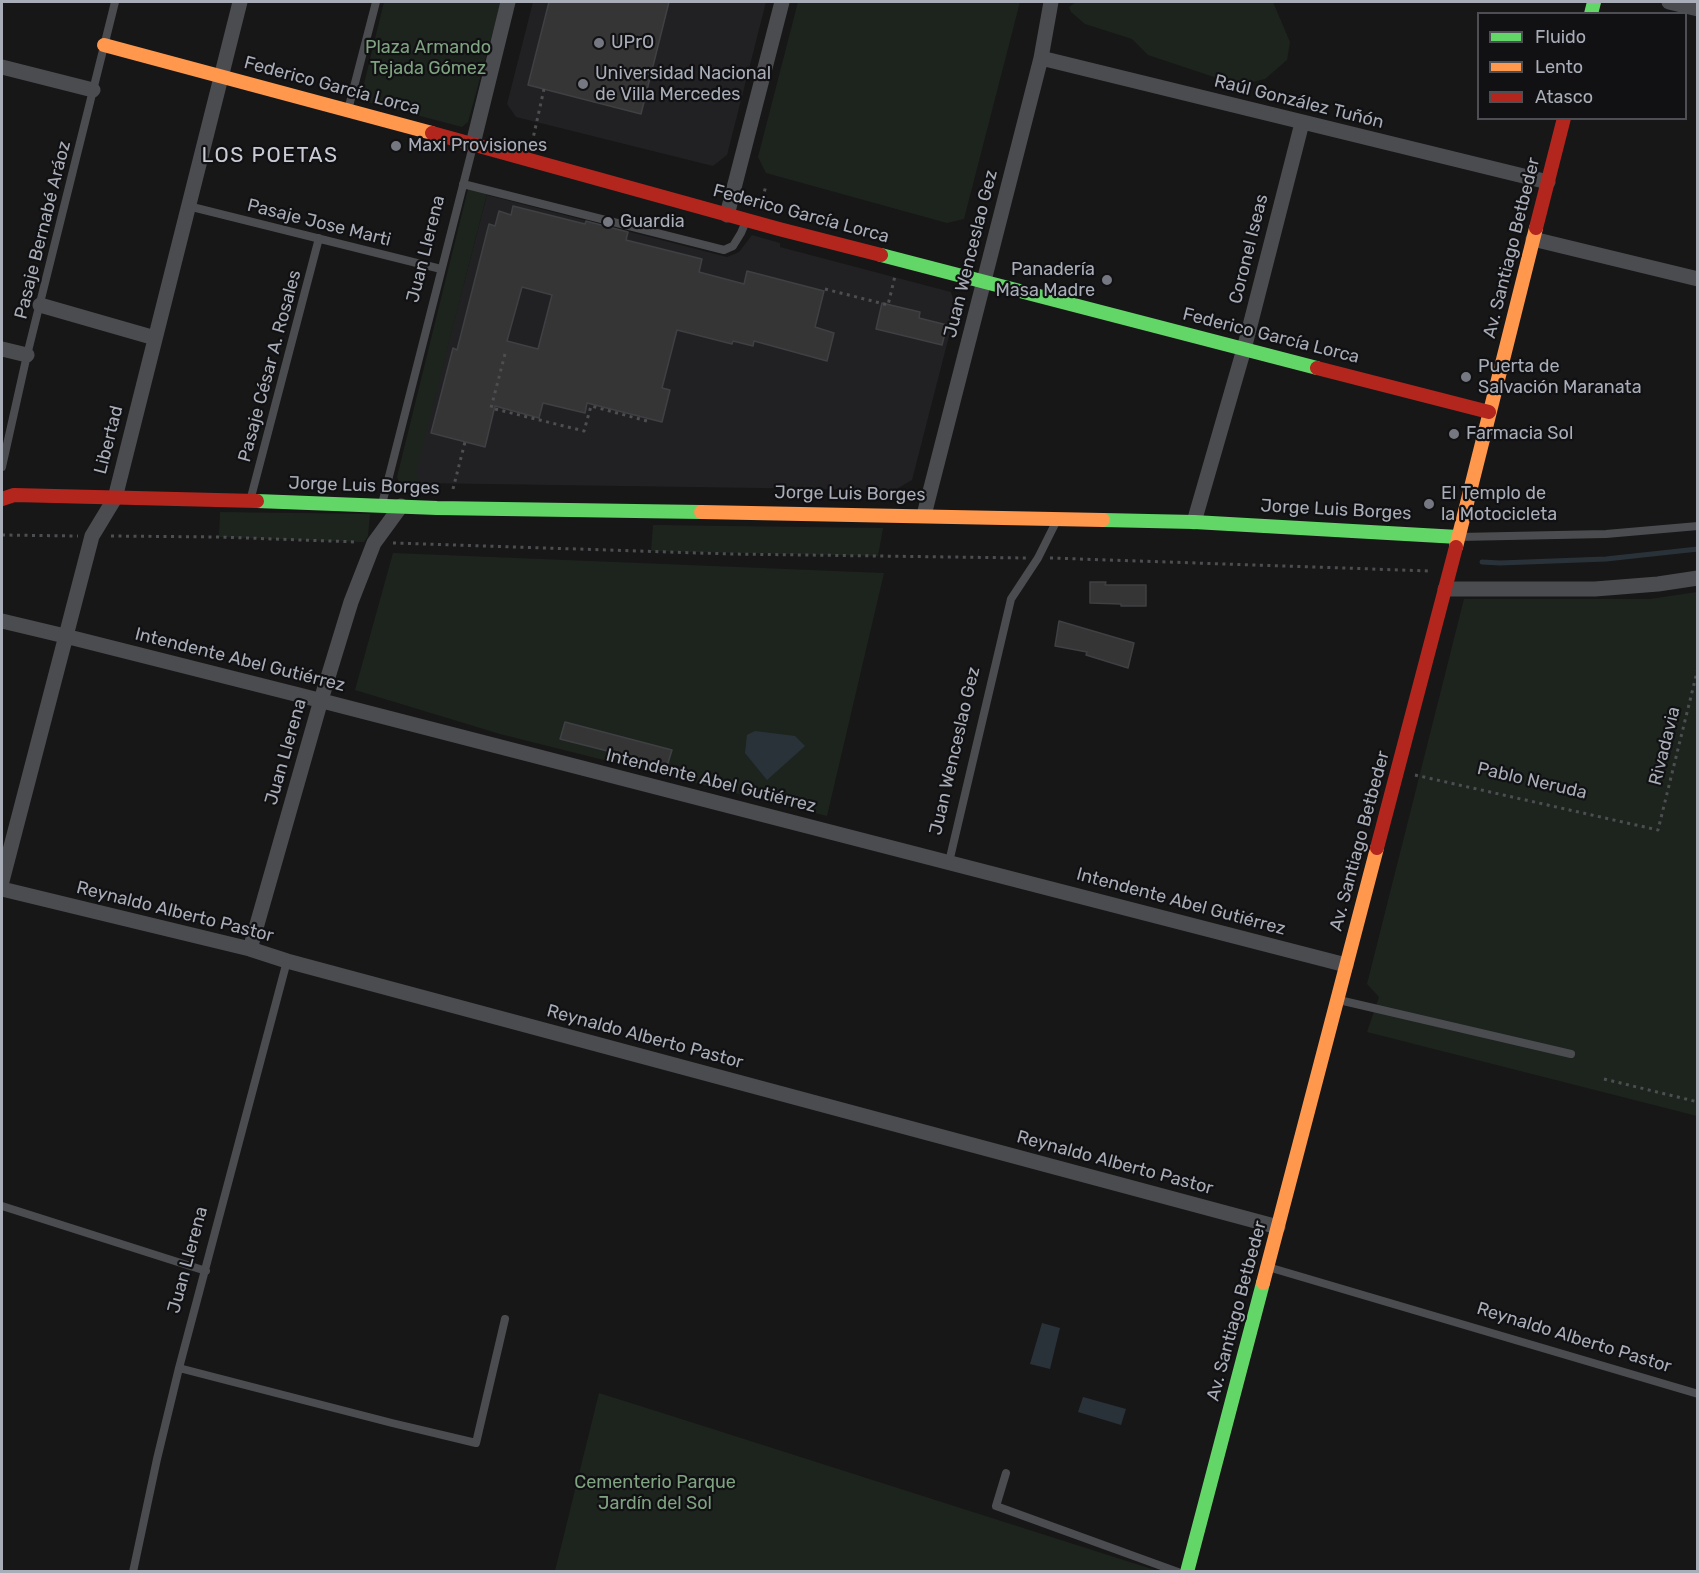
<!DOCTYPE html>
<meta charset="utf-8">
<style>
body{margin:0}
#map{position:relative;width:1699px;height:1573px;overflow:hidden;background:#171717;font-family:Rubik,sans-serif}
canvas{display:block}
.frame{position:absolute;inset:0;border:3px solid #a8adb8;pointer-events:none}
.legend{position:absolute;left:1477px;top:12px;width:210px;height:108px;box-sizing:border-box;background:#111113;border:2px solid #4d4f55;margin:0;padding:8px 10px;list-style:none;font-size:18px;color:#a8adb8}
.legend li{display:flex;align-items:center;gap:12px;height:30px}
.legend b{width:30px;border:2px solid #4d4f55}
</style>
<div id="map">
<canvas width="1699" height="1573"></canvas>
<div class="frame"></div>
<ul class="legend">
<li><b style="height:8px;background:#63d668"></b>Fluido</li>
<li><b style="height:8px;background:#ff974d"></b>Lento</li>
<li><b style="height:8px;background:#b3261e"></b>Atasco</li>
</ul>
</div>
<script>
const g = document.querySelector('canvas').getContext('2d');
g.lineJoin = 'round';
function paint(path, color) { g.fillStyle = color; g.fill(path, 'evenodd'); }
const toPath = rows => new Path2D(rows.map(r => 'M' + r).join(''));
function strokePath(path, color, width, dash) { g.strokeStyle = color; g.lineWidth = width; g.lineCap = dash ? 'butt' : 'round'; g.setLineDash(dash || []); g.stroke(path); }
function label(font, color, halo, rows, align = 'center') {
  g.font = font + ' Rubik,sans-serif'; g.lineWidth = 4.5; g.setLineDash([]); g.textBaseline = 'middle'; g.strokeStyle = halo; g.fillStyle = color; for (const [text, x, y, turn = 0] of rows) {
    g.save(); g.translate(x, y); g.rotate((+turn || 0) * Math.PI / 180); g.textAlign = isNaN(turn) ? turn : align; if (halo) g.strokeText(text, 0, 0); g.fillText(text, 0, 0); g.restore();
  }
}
const built = toPath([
 [533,2,766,2,727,155,713,166,516,117,507,104],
 [487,195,727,257,739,252,752,235,780,243,780,247,951,292,956,309,912,480,895,490,420,483,415,471]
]);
const green = toPath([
 [384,2,501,2,468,122,462,127,363,101,361,96],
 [798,2,1020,2,964,219,947,223,766,173,758,157],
 [1076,2,1273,2,1290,42,1287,60,1265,79,1247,83,1232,83,1148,55,1132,39,1085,24,1071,12,1069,7],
 [469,185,488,190,416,471,420,483,400,484,397,477],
 [220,512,370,514,368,536,364,542,219,537],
 [653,525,883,528,878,556,651,551],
 [393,553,884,573,827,816,500,734,355,690],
 [1697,592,1697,1116,1367,1032,1379,997,1367,984,1464,599,1650,599],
 [599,1393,697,1424,1158,1571,555,1571]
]);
const water = toPath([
 [755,731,795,736,805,746,767,780,745,753,747,735],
 [1042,1323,1060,1328,1050,1369,1030,1364],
 [1083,1397,1126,1409,1121,1425,1078,1412]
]);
const stream = toPath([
 [1482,562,1500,563,1606,559,1698,549]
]);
const building = toPath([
 [549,2,669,2,641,114,528,85,549,2],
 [513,206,585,224,586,221,628,232,626,240,702,259,699,272,744,284,747,271,824,291,815,327,834,333,827,361,754,341,753,346,733,341,732,344,677,330,662,388,670,390,662,422,587,403,585,413,543,403,539,418,495,406,485,447,431,433,453,348,457,350,489,224,495,226,499,211,511,215,513,206],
 [522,287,552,295,538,349,507,341,522,287],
 [882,303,920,312,919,318,947,325,942,345,876,329,882,303],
 [1090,582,1106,582,1105,585,1146,585,1146,606,1121,606,1121,604,1090,603,1090,582],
 [1059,621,1134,643,1128,668,1086,655,1087,652,1055,646,1059,621],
 [565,722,672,750,667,766,560,739,565,722]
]);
const path = toPath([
 [532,143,544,89],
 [761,206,766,185],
 [825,289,888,305,895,276],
 [505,354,491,408,584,431,591,406,647,421,648,418],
 [453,489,465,442],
 [2,535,78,536],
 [111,536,219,537,357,542],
 [393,543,730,554,1026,558],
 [1050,558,1430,571],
 [1415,775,1658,830,1698,668],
 [1604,1079,1698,1102]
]);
const lane = toPath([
 [348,110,376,2],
 [463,184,724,250,733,246,741,233,746,221],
 [188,206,441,269],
 [2,467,27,355,115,2],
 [250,501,319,238],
 [382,504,473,146],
 [1459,537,1606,534,1698,526],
 [949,862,1011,599,1038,558,1057,520],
 [1339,1000,1571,1054],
 [2,1206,206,1271],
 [1268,1267,1698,1394],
 [179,1368,392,1423,476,1443,505,1319],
 [1006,1473,996,1506,1178,1572],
 [133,1572,157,1459,179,1368,287,961]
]);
const street = toPath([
 [1669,2,1698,9],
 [1041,58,1548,182],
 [2,67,93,90],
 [473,144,508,2],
 [727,215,782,2],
 [1533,239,1698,279],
 [40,305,155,338],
 [2,349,27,355],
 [924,515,1041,58,1051,2],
 [1194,522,1244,349,1302,123],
 [1445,589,1595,589,1658,584,1698,578],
 [2,621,65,636,303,696,1346,965],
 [2,881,92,536,115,498,240,2],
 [2,889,250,949,287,961,1278,1227],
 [250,949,321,700,351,602,374,543,401,506]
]);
const fast = toPath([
 [1591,14,1594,2],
 [881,255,1317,368],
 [257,501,437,508,701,512],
 [1103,520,1194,522,1458,537],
 [1187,1572,1263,1283]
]);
const slow = toPath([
 [104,45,432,133],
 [701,512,1103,520],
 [1456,547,1536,228],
 [1263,1283,1377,848]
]);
const jam = toPath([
 [432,133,779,229,881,255],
 [1536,228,1564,118],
 [1317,368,1489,412],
 [2,499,14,495,257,501],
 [1377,848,1456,547]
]);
const markers = [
 [599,43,6,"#757880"],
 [583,84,6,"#757880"],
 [396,146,6,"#757880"],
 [608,222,6,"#757880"],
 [1107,280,6,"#757880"],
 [1466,377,6,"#757880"],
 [1454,434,6,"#757880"],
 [1429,504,6,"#757880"]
];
const poiNames = [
 ["UPrO",611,43],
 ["Universidad Nacional",595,74],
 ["de Villa Mercedes",595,95],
 ["Maxi Provisiones",408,146],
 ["Guardia",620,222],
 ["Panadería",1095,270,"right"],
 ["Masa Madre",1095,291,"right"],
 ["Puerta de",1478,367],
 ["Salvación Maranata",1478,388],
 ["Farmacia Sol",1466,434],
 ["El Templo de",1441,494],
 ["la Motocicleta",1441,515]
];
const parkNames = [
 ["Plaza Armando",428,48],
 ["Tejada Gómez",428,69],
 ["Cementerio Parque",655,1483],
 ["Jardín del Sol",655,1504]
];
const streetNames = [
 ["Federico García Lorca",332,86,15],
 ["Raúl González Tuñón",1299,102,14],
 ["Federico García Lorca",801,214,15],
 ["Pasaje Jose Marti",319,223,14],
 ["Pasaje Bernabé Aráoz",43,230,-76],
 ["Av. Santiago Betbeder",1512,248,-76],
 ["Juan Llerena",426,249,-76],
 ["Coronel Iseas",1249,249,-76],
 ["Juan Wenceslao Gez",971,254,-76],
 ["Federico García Lorca",1271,336,14],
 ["Pasaje César A. Rosales",270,366,-75],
 ["Libertad",109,440,-76],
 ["Jorge Luis Borges",364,486,2],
 ["Jorge Luis Borges",850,494,1],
 ["Jorge Luis Borges",1336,510,3],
 ["Intendente Abel Gutiérrez",240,660,14],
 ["Rivadavia",1665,746,-76],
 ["Juan Wenceslao Gez",955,751,-77],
 ["Juan Llerena",286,752,-74],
 ["Intendente Abel Gutiérrez",711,781,14],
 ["Pablo Neruda",1532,781,13],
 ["Av. Santiago Betbeder",1360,841,-75],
 ["Intendente Abel Gutiérrez",1181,902,15],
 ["Reynaldo Alberto Pastor",175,912,14],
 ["Reynaldo Alberto Pastor",645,1037,15],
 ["Reynaldo Alberto Pastor",1115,1163,15],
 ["Juan Llerena",188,1260,-75],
 ["Av. Santiago Betbeder",1237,1311,-75],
 ["Reynaldo Alberto Pastor",1574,1338,17]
];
const quarterNames = [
 ["LOS POETAS",270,156]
];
paint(built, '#212123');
paint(green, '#1d241e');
paint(water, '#2a3239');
strokePath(stream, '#2a3239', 5);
paint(building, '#353536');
strokePath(building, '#3f4043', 1.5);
strokePath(path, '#4d4e52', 3, [3, 4.5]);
strokePath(lane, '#4b4c50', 8);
strokePath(street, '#4b4c50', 15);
strokePath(fast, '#63d668', 14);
strokePath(slow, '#ff974d', 14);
strokePath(jam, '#b3261e', 14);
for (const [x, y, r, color] of markers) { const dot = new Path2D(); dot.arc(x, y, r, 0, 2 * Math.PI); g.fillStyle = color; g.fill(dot); strokePath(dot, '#111113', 2); }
label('18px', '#a8adb8', '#111113', poiNames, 'left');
label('18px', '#7fa381', '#111113', parkNames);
label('18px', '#a8adb8', '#111113', streetNames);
g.letterSpacing = '1.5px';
label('21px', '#c9ccd4', '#111113', quarterNames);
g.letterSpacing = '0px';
</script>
